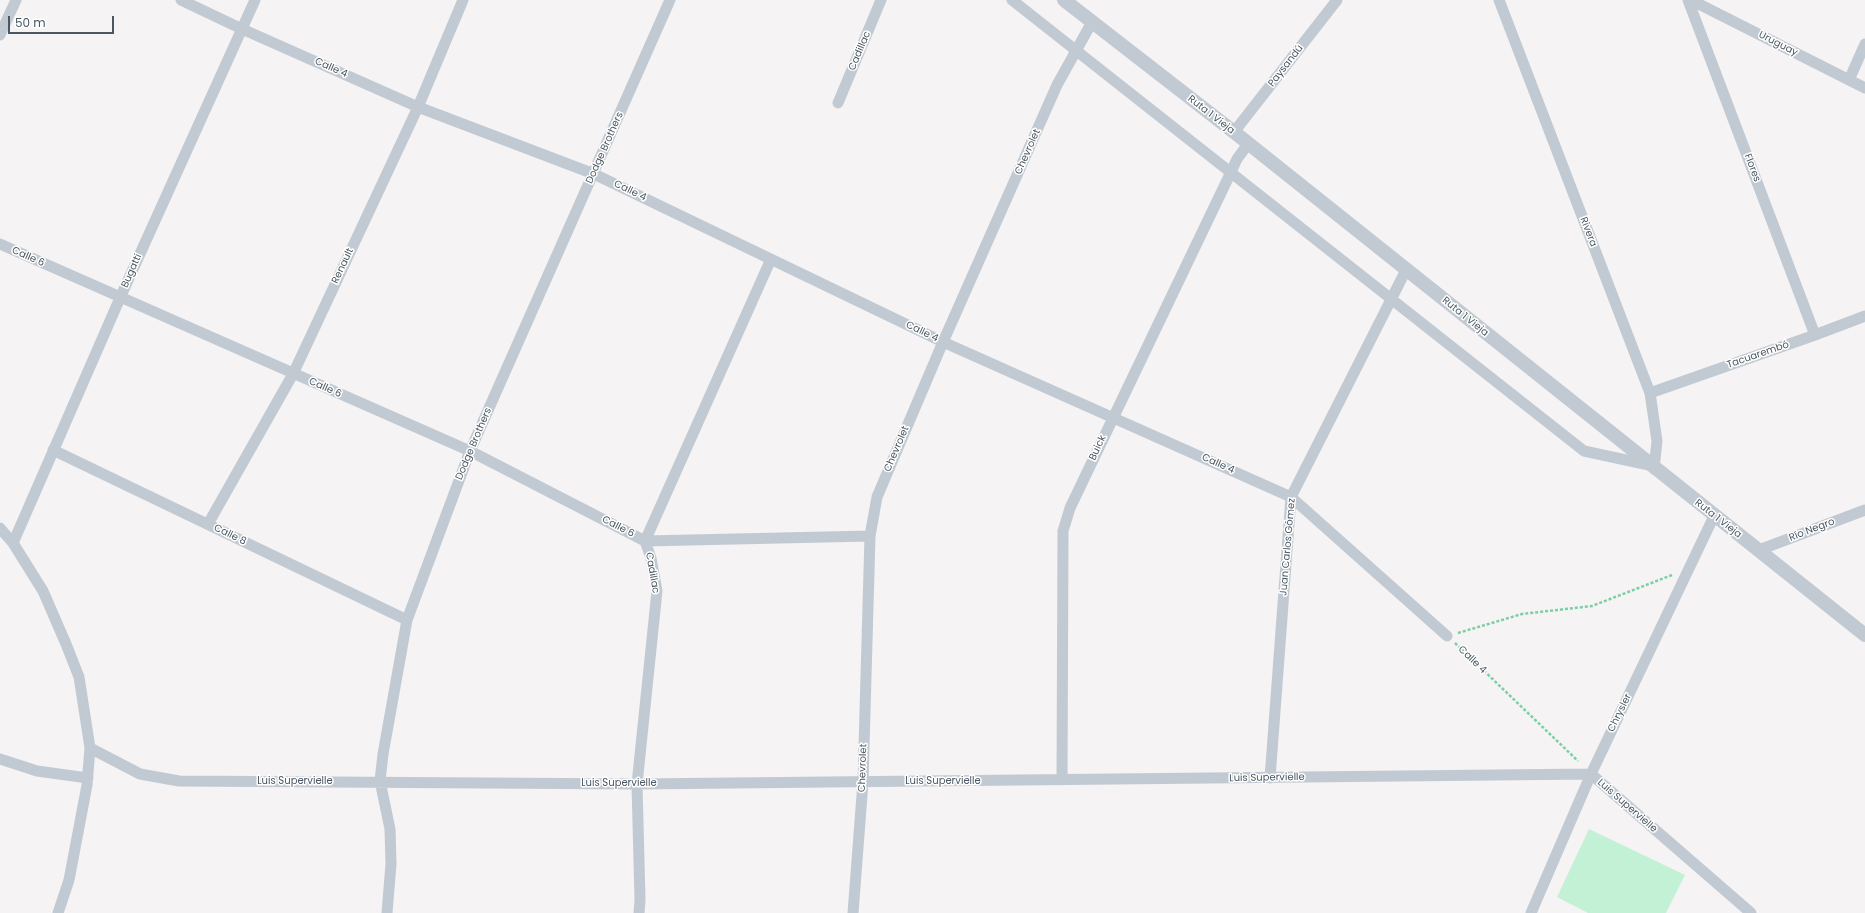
<!DOCTYPE html>
<meta charset="utf-8">
<style>
body{margin:0}
#map{position:relative;width:1865px;height:913px;overflow:hidden;background:#f5f3f3;font-family:Poppins,sans-serif}
canvas{display:block}
.scale{position:absolute;left:8px;top:16px;width:106px;height:18px;box-sizing:border-box;border:2px solid #4a5661;border-top:0;padding-left:5px;font-size:12px;line-height:14px;white-space:nowrap;color:#4a5661;-webkit-text-stroke:3px #fff;paint-order:stroke}
</style>
<div id="map">
<canvas width="1865" height="913"></canvas>
<div class="scale">50 m</div>
</div>
<script>
const g = document.querySelector('canvas').getContext('2d');
g.lineJoin = 'round';
function paint(path, color) { g.fillStyle = color; g.fill(path, 'evenodd'); }
const toPath = rows => new Path2D(rows.map(r => 'M' + r).join(''));
function strokePath(path, color, width, dash) { g.strokeStyle = color; g.lineWidth = width; g.lineCap = dash ? 'butt' : 'round'; g.setLineDash(dash || []); g.stroke(path); }
function label(font, color, halo, rows, align = 'center') {
  g.font = font + ' Poppins,sans-serif'; g.lineWidth = 3; g.setLineDash([]); g.textBaseline = 'middle'; g.strokeStyle = halo; g.fillStyle = color; for (const [text, x, y, turn = 0] of rows) {
    g.save(); g.translate(x, y); g.rotate((+turn || 0) * Math.PI / 180); g.textAlign = isNaN(turn) ? turn : align; if (halo) g.strokeText(text, 0, 0); g.fillText(text, 0, 0); g.restore();
  }
}
const green = toPath([
 [1589,829,1685,875,1666,913,1588,913,1557,897]
]);
const path = toPath([
 [1458,633,1522,614,1592,606,1672,575],
 [1455,643,1578,761]
]);
const minor = toPath([
 [181,0,242,29,418,107,594,174,943,342,1291,497,1447,636],
 [1012,0,1584,451,1649,465],
 [1499,0,1650,393,1657,441,1654,469],
 [1688,0,1815,335],
 [1691,0,1865,88],
 [0,35,16,0],
 [1849,80,1865,44],
 [838,103,881,0],
 [1234,132,1337,0],
 [0,244,470,451,645,541,870,536],
 [1650,393,1815,335,1865,316],
 [53,450,407,620],
 [208,524,293,374,418,107,463,0],
 [0,528,13,543,43,591,66,644,79,677,90,748,87,785,69,880,58,913],
 [13,543,120,298,255,0],
 [1759,550,1865,510],
 [90,748,140,774,179,781,637,784,1591,774,1751,913],
 [0,759,37,771,88,778],
 [1270,778,1291,497,1406,270],
 [1062,780,1063,531,1070,508,1231,172,1237,159,1248,144],
 [387,913,391,864,390,829,380,781,383,754,407,620,470,451,670,0],
 [639,913,640,900,637,784,657,591,651,558,645,541,771,259],
 [853,913,863,782,870,536,877,497,943,342,1057,85,1092,22],
 [1531,913,1591,774,1714,516]
]);
const tertiary = toPath([
 [1064,0,1234,132,1865,635]
]);
const streetNames = [
 ["Uruguay",1778,44,27],
 ["Cadillac",860,51,-67],
 ["Paysandú",1286,66,-52],
 ["Calle 4",331,68,24],
 ["Ruta 1 Vieja",1211,115,38],
 ["Dodge Brothers",605,148,-66],
 ["Chevrolet",1028,152,-66],
 ["Flores",1752,168,69],
 ["Calle 4",630,191,26],
 ["Rivera",1588,232,69],
 ["Calle 6",28,257,24],
 ["Renault",343,266,-65],
 ["Bugatti",132,271,-66],
 ["Ruta 1 Vieja",1465,317,39],
 ["Calle 4",922,332,26],
 ["Tacuarembó",1758,355,-19],
 ["Calle 6",325,388,24],
 ["Dodge Brothers",474,444,-67],
 ["Buick",1098,448,-65],
 ["Chevrolet",897,449,-67],
 ["Calle 4",1218,464,24],
 ["Ruta 1 Vieja",1718,519,38],
 ["Calle 6",618,527,27],
 ["Río Negro",1812,530,-21],
 ["Calle 8",230,535,26],
 ["Juan Carlos Gómez",1288,547,-85],
 ["Cadillac",652,573,80],
 ["Calle 4",1472,660,44],
 ["Chrysler",1620,713,-64],
 ["Chevrolet",863,768,-88],
 ["Luis Supervielle",1267,778,-1],
 ["Luis Supervielle",295,781],
 ["Luis Supervielle",943,781],
 ["Luis Supervielle",619,783],
 ["Luis Supervielle",1627,806,41]
];
paint(green, '#c3f1d5');
strokePath(path, '#7ad0a6', 2.5, [3, 2]);
strokePath(minor, '#c1cad2', 11);
strokePath(tertiary, '#c1cad2', 14);
label('10px', '#4a5661', '#fff', streetNames);
</script>
